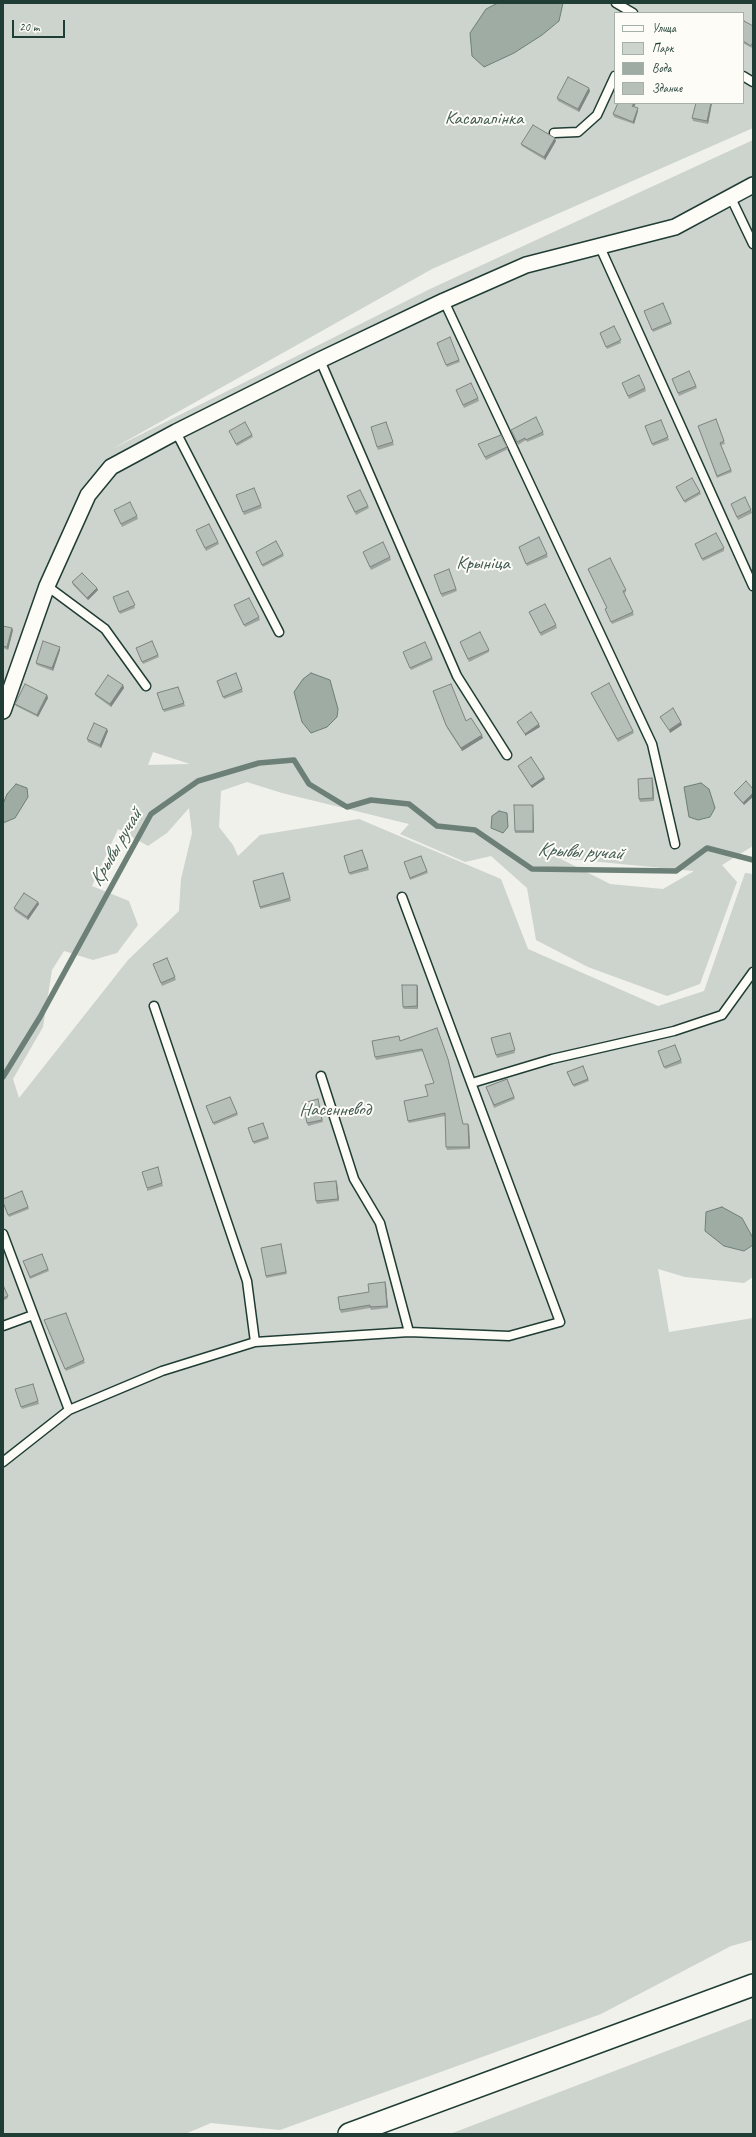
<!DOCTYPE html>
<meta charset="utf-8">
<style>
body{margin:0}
#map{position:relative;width:756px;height:2137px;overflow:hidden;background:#f0f1eb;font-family:Caveat,sans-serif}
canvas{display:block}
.frame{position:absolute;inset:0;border:4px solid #1f3d34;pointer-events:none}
.legend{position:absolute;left:614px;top:12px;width:130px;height:92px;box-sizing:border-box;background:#fdfcf7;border:1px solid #a4b0a9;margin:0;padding:5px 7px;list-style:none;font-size:12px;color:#1f3d34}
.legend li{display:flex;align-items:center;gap:8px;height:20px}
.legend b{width:20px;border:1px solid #a4b0a9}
.scale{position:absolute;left:12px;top:20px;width:53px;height:18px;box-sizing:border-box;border:2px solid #1f3d34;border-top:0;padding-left:5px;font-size:12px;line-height:14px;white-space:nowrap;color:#1f3d34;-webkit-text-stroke:3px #fdfcf7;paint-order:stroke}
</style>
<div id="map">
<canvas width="756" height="2137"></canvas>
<div class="frame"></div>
<ul class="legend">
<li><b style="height:5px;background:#fdfcf7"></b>Улица</li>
<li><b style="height:11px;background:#cdd3cd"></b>Парк</li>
<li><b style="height:11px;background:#9faca4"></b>Вода</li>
<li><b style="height:11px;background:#b6bfb8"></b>Здание</li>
</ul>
<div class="scale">20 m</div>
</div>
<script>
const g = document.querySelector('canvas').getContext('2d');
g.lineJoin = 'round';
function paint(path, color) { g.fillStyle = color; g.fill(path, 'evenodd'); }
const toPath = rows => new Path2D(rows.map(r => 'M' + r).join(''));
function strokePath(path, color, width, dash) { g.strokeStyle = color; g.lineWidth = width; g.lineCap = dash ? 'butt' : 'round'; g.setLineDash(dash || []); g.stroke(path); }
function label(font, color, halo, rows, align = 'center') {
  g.font = font + ' Caveat,sans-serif'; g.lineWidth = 4; g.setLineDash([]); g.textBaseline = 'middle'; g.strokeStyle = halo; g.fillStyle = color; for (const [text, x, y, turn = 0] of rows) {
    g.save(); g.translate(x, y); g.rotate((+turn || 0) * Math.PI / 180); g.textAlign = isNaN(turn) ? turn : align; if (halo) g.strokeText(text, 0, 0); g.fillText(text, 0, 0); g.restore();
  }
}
const green = toPath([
 [3,3,753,3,753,128,432,269,112,449,430,289,753,140,753,846,722,865,737,882,700,984,667,996,588,967,536,940,527,888,491,856,465,862,400,834,409,824,282,793,247,782,221,791,219,827,233,845,238,856,260,835,359,819,501,879,528,949,658,1006,704,991,745,873,753,874,753,1238,742,1218,706,1212,705,1230,724,1246,744,1251,753,1245,753,1277,744,1283,685,1277,658,1269,669,1332,753,1318,753,1940,731,1946,601,2014,280,2130,211,2123,185,2134,3,2134],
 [615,13,743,13,743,103,615,103],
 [153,752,190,764,148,765],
 [189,808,192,833,181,879,179,911,128,960,19,1098,13,1079,43,1027,52,970,64,951,93,960,117,953,138,925,129,901,92,886,118,829,148,846,167,833],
 [559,858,693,871,694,871,663,889,610,884],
 [753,2018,753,2134,450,2134,698,2039]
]);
const water = toPath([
 [498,3,563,3,559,21,542,35,514,53,484,67,472,56,470,33,486,9,498,3],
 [311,673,330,680,338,709,337,717,327,727,311,733,302,722,294,692,303,679,311,673],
 [701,783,709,789,715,808,710,817,698,820,689,817,684,787,701,783],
 [16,784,27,788,28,797,15,818,3,823,3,804,7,794,16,784],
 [499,811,507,813,508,827,503,833,491,828,492,816,499,811],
 [722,1207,742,1218,753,1238,753,1245,744,1251,724,1246,705,1231,706,1212,722,1207]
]);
const stream = toPath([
 [3,1077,40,1017,151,814,198,781,259,763,294,760,309,784,347,807,371,800,409,804,437,826,475,830,532,869,676,871,707,848,753,860]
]);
const lane = toPath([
 [616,3,633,13],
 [743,76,753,82],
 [554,133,578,132,597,115,615,76],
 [731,198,753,244],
 [600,247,753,586],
 [444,301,652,744,675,844],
 [320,360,457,676,507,755],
 [176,432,279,632],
 [47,586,105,629,146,686],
 [402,897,560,1322,509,1336,409,1332],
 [154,1006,247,1281,255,1342],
 [472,1083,552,1059,674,1031,722,1015,753,972],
 [3,1234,69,1410,3,1462],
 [3,1326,33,1315],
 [69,1410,162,1371,255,1342,409,1332,380,1223,354,1179,321,1076]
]);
const street = toPath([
 [3,711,47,586,88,495,111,467,176,432,320,360,444,301,526,265,675,227,753,185]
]);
const secondary = toPath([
 [349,2134,753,1985]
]);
const wall = toPath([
 [744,21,752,48,743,43,743,24],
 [590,91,579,112,558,101,557,98],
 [712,103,708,124,693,121,692,118],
 [634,107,638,108,638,111,634,124,614,117,613,114],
 [556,141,545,160,522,146,521,144],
 [663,303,672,324,653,332,644,311],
 [614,326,621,343,607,349,600,333],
 [450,337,460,362,447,367,437,343],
 [689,371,697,388,679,396,672,379],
 [623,385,645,388,646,391,629,399],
 [456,390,478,398,479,401,464,408],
 [716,419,725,444,721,445,732,472,717,478,698,426],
 [661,420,669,440,653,446,645,426],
 [386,422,394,445,378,450,371,427],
 [229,431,252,435,253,437,237,446],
 [512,432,543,432,544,435,527,442,526,440,518,445],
 [501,435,508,449,486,460,478,444],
 [676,487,700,492,701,494,685,503],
 [254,488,262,508,244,515,236,495],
 [348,499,368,506,369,508,356,515],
 [732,507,751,510,752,513,738,520],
 [114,510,137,516,138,519,122,527],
 [197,533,218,542,219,544,206,551],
 [539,537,548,557,527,566,519,547],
 [695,544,724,548,724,551,703,561],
 [256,552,283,554,284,556,263,567],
 [364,554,390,557,391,560,371,570],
 [449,569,457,591,442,597,434,575],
 [588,569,626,590,626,592,624,593,634,615,612,624,605,609,607,608],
 [72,582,97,588,98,590,88,600,73,585],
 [128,591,135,608,120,614,113,597],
 [235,608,259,617,260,620,245,627],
 [529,612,556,625,557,628,541,636],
 [3,626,13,630,8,650,3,648],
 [152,641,159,657,143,664,136,648],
 [461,645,489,650,489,652,469,662],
 [60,650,53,671,37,665,36,663],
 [404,654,432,658,433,660,411,670],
 [236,673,243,692,224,699,217,681],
 [123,685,124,688,111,707,96,696,95,694],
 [178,687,185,706,164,712,157,693],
 [433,691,466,721,483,738,462,751,447,728],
 [591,693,633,731,634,733,618,742],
 [47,695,48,698,38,717,16,706,15,704],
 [108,731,101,748,88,742,87,739],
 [518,766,545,779,532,788,519,768],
 [653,781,654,801,640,802,639,799],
 [746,781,744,805,735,795,734,793],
 [533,808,534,833,515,833,515,831],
 [362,850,369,870,350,875,344,856],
 [421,856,428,873,410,880,404,862],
 [283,873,291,901,260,909,260,907],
 [38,902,39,904,28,920,15,911,14,908],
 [167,958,176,980,162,986,153,964],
 [417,985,418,987,418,1009,404,1009,403,1007],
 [437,1028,449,1062,463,1124,469,1126,470,1149,447,1150,446,1147,445,1116,409,1123,408,1121,428,1096,434,1083,423,1051,376,1060,375,1057,399,1036,400,1041],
 [510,1033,515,1053,497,1058,491,1038],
 [675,1045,682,1063,665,1069,658,1051],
 [583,1066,589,1081,574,1087,567,1072],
 [507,1079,515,1099,494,1108,486,1087],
 [230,1097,238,1115,214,1125,206,1106],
 [318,1099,323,1122,308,1126,307,1123],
 [263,1123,269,1139,254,1144,248,1128],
 [158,1167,163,1186,147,1191,147,1188],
 [337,1183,339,1201,317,1204,316,1201],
 [22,1191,29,1209,9,1217,3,1203],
 [281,1244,287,1274,266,1278,266,1276],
 [42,1254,49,1271,30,1279,23,1261],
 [385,1282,386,1285,388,1308,371,1310,370,1308,341,1313,340,1310,369,1292],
 [3,1285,8,1298,3,1301],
 [66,1313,85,1363,66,1371,44,1320],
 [33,1384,39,1404,22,1409,15,1389]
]);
const shadedWall = toPath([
 [589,88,590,91,579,112,578,109],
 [634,103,636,103,633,109,632,106],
 [711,103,712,103,708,124,707,121],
 [638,108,638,111,634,124,633,122],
 [555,138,556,141,545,160,544,157],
 [97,588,98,590,88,600,87,598],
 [12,628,13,630,8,650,7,647],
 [60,647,60,650,53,671,52,668],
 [123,685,124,688,111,707,110,704],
 [47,695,48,698,38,717,37,715],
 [681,722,682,725,670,733,669,730],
 [539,724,540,727,525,736,525,734],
 [107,729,108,731,101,748,100,745],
 [482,735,483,738,462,751,461,748],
 [544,777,545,779,532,788,531,786],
 [652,778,653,781,654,801,653,798],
 [753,793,753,797,744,805,743,803],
 [533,805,533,808,534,833,533,831],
 [38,902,39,904,28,920,27,917],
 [417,985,418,987,418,1009,417,1006],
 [468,1124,469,1126,470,1149,469,1147],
 [336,1181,337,1183,339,1201,338,1199],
 [385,1282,386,1285,388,1308,387,1306]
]);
const building = toPath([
 [744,21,753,26,753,42,751,46,743,41,743,24,744,21],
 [568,77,589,88,578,109,557,98,568,77],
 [618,103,634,103,632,106,638,108,633,122,613,114,618,103],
 [696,103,711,103,707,121,692,118,696,103],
 [533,125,555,138,544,157,521,144,533,125],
 [663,303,671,322,652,330,644,311,663,303],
 [614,326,621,340,606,347,600,333,614,326],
 [450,337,459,360,446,365,437,343,450,337],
 [689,371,696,386,678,393,672,379,689,371],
 [639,375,645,388,628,396,622,383,639,375],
 [471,383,478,398,463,405,456,390,471,383],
 [536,417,543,432,526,440,525,438,517,442,511,430,536,417],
 [716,419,724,441,720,443,731,470,717,476,698,426,716,419],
 [661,420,668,437,652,444,645,426,661,420],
 [245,422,252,435,236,444,229,431,245,422],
 [386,422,393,442,377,447,371,427,386,422],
 [501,435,507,447,485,457,478,444,501,435],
 [692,478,700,492,684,501,676,487,692,478],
 [254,488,261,505,243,512,236,495,254,488],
 [360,490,368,506,355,512,347,496,360,490],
 [745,497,751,510,737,517,731,504,745,497],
 [130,502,137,516,121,524,114,510,130,502],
 [209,524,218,542,205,548,196,530,209,524],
 [716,533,724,548,702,559,695,544,716,533],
 [539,537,547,554,526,564,519,547,539,537],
 [276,541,283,554,262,565,256,552,276,541],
 [383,542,390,557,370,567,363,552,383,542],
 [610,558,626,590,623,591,633,612,611,622,605,609,607,608,588,569,610,558],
 [449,569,456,589,441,594,434,575,449,569],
 [82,573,97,588,87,598,72,582,82,573],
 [128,591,135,605,119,612,113,597,128,591],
 [249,598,259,617,244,625,234,605,249,598],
 [545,604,556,625,540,633,529,612,545,604],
 [3,626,12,628,7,647,3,646,3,626],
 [480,632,489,650,468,659,460,642,480,632],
 [43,641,60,647,52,668,36,663,43,641],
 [152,641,158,655,142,662,136,648,152,641],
 [425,642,432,658,410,668,403,652,425,642],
 [236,673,242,689,223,697,217,681,236,673],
 [108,675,123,685,110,704,95,694,108,675],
 [609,683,633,731,617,739,591,693,609,683],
 [25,684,47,695,37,715,15,704,25,684],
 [451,684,466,721,471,718,482,735,461,748,446,725,433,691,451,684],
 [178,687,184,703,163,710,157,693,178,687],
 [673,708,681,722,669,730,660,717,673,708],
 [531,712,539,724,525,734,517,722,531,712],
 [94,723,107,729,100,745,87,739,94,723],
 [531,757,544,777,531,786,518,766,531,757],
 [652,778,653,798,639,799,638,779,652,778],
 [746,781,753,789,753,793,743,803,734,793,746,781],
 [514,805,533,805,533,831,515,831,514,805],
 [362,850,368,867,349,873,344,856,362,850],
 [421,856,427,871,410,878,404,862,421,856],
 [283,873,290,898,260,907,253,881,283,873],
 [24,893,38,902,27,917,14,908,24,893],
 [167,958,175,977,161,983,153,964,167,958],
 [402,985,417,985,417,1006,403,1007,402,985],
 [437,1028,448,1059,463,1124,468,1124,469,1147,446,1147,445,1113,408,1121,404,1101,428,1096,425,1085,434,1083,422,1049,375,1057,372,1041,399,1036,400,1041,437,1028],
 [510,1033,515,1050,496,1055,491,1038,510,1033],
 [675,1045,681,1060,664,1067,658,1051,675,1045],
 [583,1066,588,1079,573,1085,567,1072,583,1066],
 [507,1079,514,1097,494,1105,486,1087,507,1079],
 [230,1097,237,1113,213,1123,206,1106,230,1097],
 [318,1099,322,1120,307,1123,303,1103,318,1099],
 [263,1123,268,1137,253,1142,248,1128,263,1123],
 [158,1167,162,1183,147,1188,142,1172,158,1167],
 [336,1181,338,1199,316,1201,314,1183,336,1181],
 [22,1191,28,1207,8,1215,3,1202,3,1199,22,1191],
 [281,1244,286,1272,266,1276,261,1248,281,1244],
 [42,1254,48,1269,30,1277,23,1261,42,1254],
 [385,1282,387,1306,370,1307,370,1305,340,1310,338,1297,369,1292,368,1284,385,1282],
 [3,1285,8,1296,3,1298,3,1285],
 [66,1313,84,1360,65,1369,44,1320,66,1313],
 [33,1384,38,1401,21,1407,15,1389,33,1384]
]);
const parkNames = [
 ["Касалапінка",484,119],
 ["Крыніца",483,564],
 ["Насенневод",335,1110]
];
const waterNames = [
 ["Крывы ручай",116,848,-60],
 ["Крывы ручай",580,852,3]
];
paint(green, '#cdd3cd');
paint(water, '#9faca4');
strokePath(water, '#6c8077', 1);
strokePath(stream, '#6c8077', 5.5);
strokePath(lane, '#1f3d34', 11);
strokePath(street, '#1f3d34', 18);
strokePath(secondary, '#1f3d34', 24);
strokePath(lane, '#fdfcf7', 8);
strokePath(street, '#fdfcf7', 15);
strokePath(secondary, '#fdfcf7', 21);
paint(wall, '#9da49e');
paint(shadedWall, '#7f8681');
paint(building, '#b6bfb8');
strokePath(building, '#7f8681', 1);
label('19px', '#425b53', '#fdfcf7', parkNames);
label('italic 20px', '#455e56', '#fdfcf7', waterNames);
</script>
